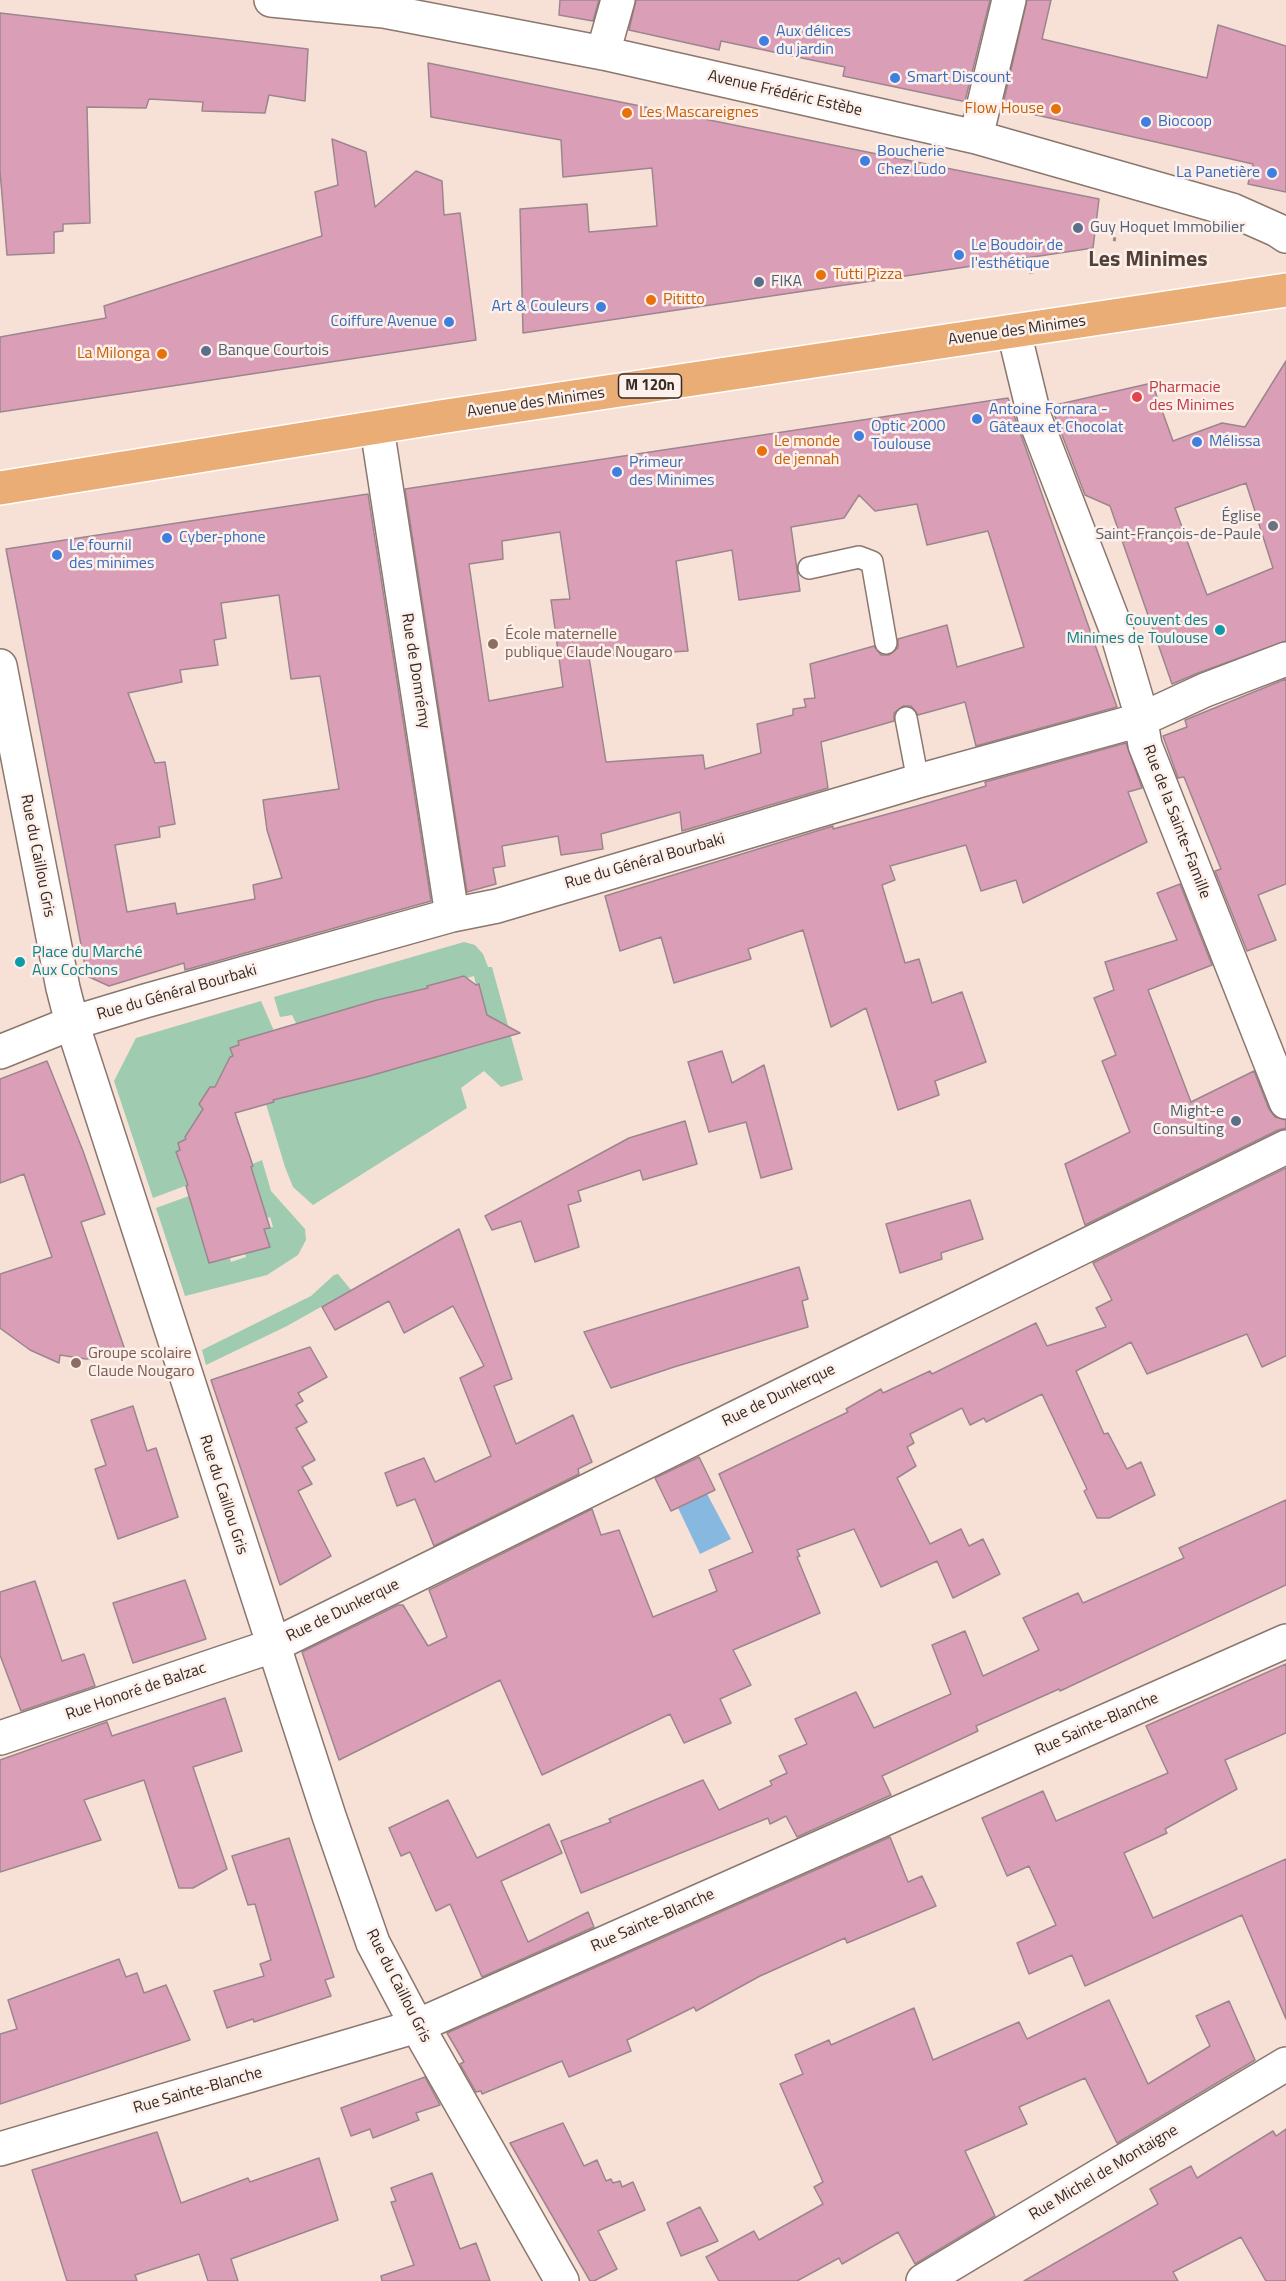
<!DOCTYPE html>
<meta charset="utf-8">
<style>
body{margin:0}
canvas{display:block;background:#f7e0d6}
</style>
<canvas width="1286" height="2281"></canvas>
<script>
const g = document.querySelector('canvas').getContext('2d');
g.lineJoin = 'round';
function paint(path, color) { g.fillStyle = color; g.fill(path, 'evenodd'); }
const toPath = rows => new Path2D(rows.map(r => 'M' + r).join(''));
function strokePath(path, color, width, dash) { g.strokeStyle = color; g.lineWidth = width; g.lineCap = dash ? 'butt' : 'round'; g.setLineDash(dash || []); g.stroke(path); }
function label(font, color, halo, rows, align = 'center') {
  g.font = font + ' "Titillium Web",sans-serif'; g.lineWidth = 5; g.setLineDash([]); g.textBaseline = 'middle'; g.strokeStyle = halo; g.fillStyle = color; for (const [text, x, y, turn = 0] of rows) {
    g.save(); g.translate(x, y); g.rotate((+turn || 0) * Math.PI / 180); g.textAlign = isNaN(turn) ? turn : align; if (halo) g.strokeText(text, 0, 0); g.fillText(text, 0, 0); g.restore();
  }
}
const green = toPath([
 [464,942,475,945,483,954,488,967,492,967,523,1080,501,1087,484,1071,461,1088,467,1108,313,1205,293,1187,285,1167,266,1104,273,1102,273,1098,285,1095,286,1097,366,1077,395,1069,396,1065,411,1061,413,1064,423,1061,422,1058,448,1054,448,1051,462,1047,463,1050,495,1041,503,1024,484,1013,478,995,482,993,480,984,476,985,474,976,467,978,463,976,427,987,428,990,384,998,384,1003,317,1017,298,1027,292,1015,280,1017,274,997],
 [261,1001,274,1031,238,1041,239,1045,231,1048,233,1056,229,1057,232,1068,227,1075,221,1075,215,1087,210,1087,200,1104,203,1109,193,1124,201,1127,186,1137,186,1139,178,1143,180,1150,176,1152,183,1173,186,1173,190,1184,153,1198,114,1081,136,1038],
 [262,1160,271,1191,305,1229,306,1240,298,1255,267,1275,185,1296,156,1208,189,1196,211,1254,207,1255,210,1263,230,1258,231,1262,246,1257,245,1253,270,1246,264,1229,273,1227,270,1217,261,1219,250,1165],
 [338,1274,351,1290,287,1326,206,1365,202,1350,311,1296,334,1275]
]);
const water = toPath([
 [670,1491,706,1492,731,1539,700,1554]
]);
const building = toPath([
 [560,0,599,0,593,21,559,15,560,0],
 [636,0,990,0,965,101,962,101,843,76,845,67,721,41,719,50,629,30,636,0],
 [1027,0,1051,0,1042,39,1207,78,1218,25,1286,46,1286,192,1248,184,1253,164,1023,112,1022,114,1002,109,1027,0],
 [0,13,308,49,305,101,269,95,265,113,202,111,203,102,149,99,146,108,87,107,90,223,63,224,63,231,54,232,54,253,7,255,0,171,0,13],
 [428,63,1099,199,1093,248,523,333,520,209,587,204,589,232,657,226,652,168,563,177,561,140,431,117,428,63],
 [332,139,366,152,375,207,416,171,442,181,444,215,460,213,476,340,0,412,0,337,106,318,104,306,322,236,315,192,338,185,332,139],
 [1286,361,1286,641,1198,673,1172,684,1110,506,1085,495,1051,406,1152,383,1173,441,1222,423,1245,427,1286,361],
 [1246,483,1273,568,1207,595,1175,508,1246,483],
 [1008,398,1117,707,976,746,965,702,918,715,911,706,903,706,894,713,894,721,821,742,828,788,682,831,680,812,601,834,603,849,561,855,558,836,502,846,505,866,493,868,496,884,467,892,405,489,1008,398],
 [859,495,875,511,917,504,927,545,988,531,1024,647,957,667,947,625,898,639,898,648,889,655,881,655,874,646,810,664,815,698,804,699,806,707,793,709,793,715,757,724,761,753,705,769,703,755,606,762,589,657,688,651,676,561,732,550,739,600,800,591,791,527,844,518,859,495],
 [560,532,570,599,551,600,563,687,489,701,469,564,503,559,502,541,560,532],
 [368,494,431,901,185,970,184,963,109,986,87,976,6,549,368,494],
 [279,595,291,679,320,676,339,789,263,800,267,830,282,878,253,885,255,899,177,914,175,903,127,912,115,845,160,837,159,827,175,824,165,762,155,763,128,693,182,682,180,670,218,665,214,640,226,638,221,603,279,595],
 [1286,679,1286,884,1258,895,1276,940,1247,951,1215,871,1221,869,1184,777,1178,778,1163,736,1187,727,1185,720,1286,679],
 [1126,743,1142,788,1128,792,1147,842,1023,903,1016,880,981,891,966,845,890,866,895,880,882,885,905,963,919,959,932,1003,962,992,986,1062,935,1081,939,1095,898,1110,866,1008,831,1027,803,930,748,949,751,959,674,983,661,937,620,951,605,896,833,826,833,829,917,806,986,786,985,782,1126,743],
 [1180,884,1212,965,1148,990,1191,1102,1254,1071,1269,1109,1275,1117,1286,1120,1286,1128,1278,1130,1085,1225,1065,1164,1130,1132,1102,1061,1116,1055,1094,998,1114,990,1105,962,1177,940,1157,893,1180,884],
 [464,976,476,985,479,984,487,1015,520,1033,366,1077,273,1100,274,1102,235,1113,253,1166,251,1167,270,1228,264,1229,270,1247,209,1263,186,1186,188,1185,176,1152,180,1150,178,1143,186,1139,185,1137,203,1109,199,1104,210,1087,215,1087,230,1057,233,1056,230,1048,239,1045,238,1041,377,1000,428,988,427,986,464,976],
 [722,1051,732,1083,764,1065,792,1169,761,1178,746,1122,709,1132,688,1062,722,1051],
 [47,1061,83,1151,105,1214,81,1222,126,1353,109,1357,86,1359,60,1355,59,1363,30,1350,0,1328,0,1274,52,1257,24,1174,0,1183,0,1079,47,1061],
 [685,1121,697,1164,643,1180,640,1170,578,1191,581,1201,568,1205,579,1247,535,1262,521,1221,492,1230,485,1216,629,1138,685,1121],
 [1286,1168,1286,1356,1262,1367,1247,1334,1147,1374,1131,1342,1076,1371,1104,1434,1108,1433,1127,1469,1141,1462,1155,1495,1109,1518,1097,1518,1084,1491,1087,1489,1042,1394,986,1422,984,1418,970,1425,962,1408,910,1434,914,1443,907,1447,916,1466,897,1478,930,1544,961,1529,969,1546,983,1539,1000,1574,953,1598,937,1561,881,1587,854,1529,797,1550,800,1556,797,1557,820,1613,733,1650,751,1685,720,1699,731,1723,684,1743,670,1714,542,1775,500,1680,339,1760,302,1652,398,1605,403,1605,428,1646,447,1637,429,1590,592,1509,601,1535,619,1530,653,1617,717,1591,709,1570,753,1552,719,1474,848,1412,846,1409,881,1389,883,1393,930,1371,932,1374,1036,1323,1047,1346,1106,1327,1096,1308,1112,1300,1093,1263,1286,1168],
 [970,1200,983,1239,941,1253,942,1259,900,1273,886,1224,970,1200],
 [459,1229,512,1379,494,1386,516,1444,573,1415,592,1462,578,1469,579,1474,434,1546,415,1499,397,1506,385,1473,424,1458,435,1482,491,1456,460,1378,484,1366,453,1306,404,1333,389,1301,335,1330,322,1307,459,1229],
 [799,1267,808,1299,802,1301,808,1327,674,1367,611,1388,584,1332,799,1267],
 [310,1347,327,1377,298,1393,303,1401,296,1405,307,1422,296,1428,315,1460,302,1467,312,1484,298,1491,331,1556,280,1585,211,1380,310,1347],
 [133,1406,147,1451,156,1448,178,1517,118,1539,95,1469,106,1465,91,1420,133,1406],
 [699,1457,715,1490,671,1511,655,1478,699,1457],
 [1286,1500,1286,1585,1060,1691,1059,1689,976,1726,978,1731,882,1776,891,1795,797,1837,786,1816,770,1824,768,1818,581,1893,561,1841,611,1822,609,1819,703,1780,719,1810,772,1785,770,1781,787,1773,779,1756,807,1744,795,1719,856,1692,874,1728,912,1711,951,1694,932,1645,965,1631,983,1676,1039,1650,1023,1618,1078,1593,1083,1603,1184,1558,1179,1548,1286,1500],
 [185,1580,206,1639,133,1663,113,1603,185,1580],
 [35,1581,62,1661,84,1654,95,1686,21,1711,0,1655,0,1592,35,1581],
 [1286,1664,1286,1733,1225,1760,1237,1789,1165,1829,1167,1833,1124,1853,1153,1918,1286,1859,1286,2019,1242,1915,1085,1986,1072,1955,1029,1974,1017,1943,1056,1925,1029,1866,1007,1876,982,1818,1043,1791,1056,1821,1168,1773,1146,1726,1286,1664],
 [225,1698,242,1751,193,1767,227,1869,193,1888,179,1888,144,1780,84,1800,101,1840,0,1872,0,1760,107,1722,112,1736,225,1698],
 [448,1800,477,1858,549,1824,562,1853,501,1881,528,1942,588,1912,594,1927,482,1977,450,1904,436,1911,410,1852,401,1856,389,1828,448,1800],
 [890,1837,908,1882,922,1876,936,1906,847,1943,845,1938,760,1976,696,2011,694,2007,627,2040,631,2051,569,2077,562,2061,482,2094,481,2091,476,2092,460,2064,464,2062,447,2033,890,1837],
 [289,1838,334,1977,325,1980,331,1996,254,2022,253,2019,227,2028,214,1991,264,1976,260,1964,271,1960,255,1904,248,1905,232,1856,289,1838],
 [119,1959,126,1977,137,1973,144,1993,166,1985,190,2040,0,2104,0,2034,17,2029,8,2000,119,1959],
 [1109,2000,1148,2084,1210,2046,1196,2016,1229,2001,1255,2060,1117,2143,1085,2078,1019,2107,1027,2124,965,2151,995,2216,915,2264,898,2232,842,2264,839,2258,797,2281,719,2281,706,2257,754,2231,759,2240,823,2204,814,2187,823,2182,780,2084,803,2074,795,2055,829,2040,831,2045,914,2008,933,2060,1019,2022,1027,2039,1109,2000],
 [425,2077,440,2105,416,2113,419,2120,373,2138,370,2129,351,2136,341,2108,425,2077],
 [563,2123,584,2166,597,2160,606,2181,611,2179,613,2183,620,2181,622,2187,633,2182,645,2210,598,2231,617,2269,594,2281,590,2281,510,2143,563,2123],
 [1286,2129,1286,2281,1266,2281,1241,2237,1173,2272,1178,2281,1024,2281,1158,2204,1150,2189,1191,2166,1197,2178,1273,2131,1276,2136,1286,2129],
 [157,2132,181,2203,248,2178,250,2182,319,2158,338,2220,231,2259,238,2281,208,2281,199,2254,135,2275,137,2281,67,2281,32,2170,157,2132],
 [432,2173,460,2249,476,2243,490,2281,382,2281,381,2276,414,2265,391,2202,396,2201,391,2188,432,2173],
 [700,2207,718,2241,681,2256,667,2223,700,2207]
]);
const path = toPath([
 [1113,239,1120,240],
 [1031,271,1032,278]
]);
const service = toPath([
 [809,568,859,557,872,562,886,643],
 [906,718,918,781]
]);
const minor = toPath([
 [271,0,384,11,603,53,976,137,1232,210,1277,230,1286,236],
 [603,53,618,0],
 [976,137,1009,0],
 [1014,332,1035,419,1115,626,1138,704,1145,745,1286,1102],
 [377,428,452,915],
 [0,666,63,988,72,1023,329,1816,373,1943,417,2026,562,2281],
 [0,1052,72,1023,145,1001,452,915,497,906,918,781,1140,720,1205,690,1286,659],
 [0,1738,272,1646,1286,1147],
 [0,2149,417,2026,1286,1641],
 [923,2281,1286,2064]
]);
const primary = toPath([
 [0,488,440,417,1286,290]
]);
const markers = [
 [764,41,6,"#3f7fe0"],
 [895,78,6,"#3f7fe0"],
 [1056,109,6,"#e8710a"],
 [627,113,6,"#e8710a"],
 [1146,122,6,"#3f7fe0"],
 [865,161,6,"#3f7fe0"],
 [1272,173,6,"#3f7fe0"],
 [1078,228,6,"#5c6f8a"],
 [959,255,6,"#3f7fe0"],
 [821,275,6,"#e8710a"],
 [759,282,6,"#5c6f8a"],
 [651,300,6,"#e8710a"],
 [601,307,6,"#3f7fe0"],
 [449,322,6,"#3f7fe0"],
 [206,351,6,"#5c6f8a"],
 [162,354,6,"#e8710a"],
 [1137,397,6,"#e0444e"],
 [977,419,6,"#3f7fe0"],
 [859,436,6,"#3f7fe0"],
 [1197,442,6,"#3f7fe0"],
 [762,451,6,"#e8710a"],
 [617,472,6,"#3f7fe0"],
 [1273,526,6,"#6b7280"],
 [167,538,6,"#3f7fe0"],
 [57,555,6,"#3f7fe0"],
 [1220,630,6,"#0f9aa8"],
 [493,644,6,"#8d6e63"],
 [20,962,6,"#0f9aa8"],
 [1236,1121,6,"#5c6f8a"],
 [76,1363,6,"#8d6e63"]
];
const shields = [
 [650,386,63]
];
const shieldNames = [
 ["M 120n",650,386]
];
const shopNames = [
 ["Aux délices",776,32],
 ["du jardin",776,50],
 ["Smart Discount",907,78],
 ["Biocoop",1158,122],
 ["Boucherie",877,152],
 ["Chez Ludo",877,170],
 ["La Panetière",1260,173,"right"],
 ["Le Boudoir de",971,246],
 ["l'esthétique",971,264],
 ["Art & Couleurs",589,307,"right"],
 ["Coiffure Avenue",437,322,"right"],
 ["Antoine Fornara -",989,410],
 ["Gâteaux et Chocolat",989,428],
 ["Optic 2000",871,427],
 ["Toulouse",871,445],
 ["Mélissa",1209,442],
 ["Primeur",629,463],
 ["des Minimes",629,481],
 ["Cyber-phone",179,538],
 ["Le fournil",69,546],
 ["des minimes",69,564]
];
const streetNames = [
 ["Avenue Frédéric Estèbe",785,94,13],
 ["Avenue des Minimes",1017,331,-8],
 ["Avenue des Minimes",536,403,-8],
 ["Rue de Domrémy",415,671,81],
 ["Rue de la Sainte-Famille",1176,822,69],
 ["Rue du Caillou Gris",37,856,79],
 ["Rue du Général Bourbaki",645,862,-16],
 ["Rue du Général Bourbaki",177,993,-16],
 ["Rue de Dunkerque",779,1396,-26],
 ["Rue du Caillou Gris",223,1495,72],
 ["Rue de Dunkerque",343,1611,-26],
 ["Rue Honoré de Balzac",136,1692,-19],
 ["Rue Sainte-Blanche",1097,1725,-24],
 ["Rue Sainte-Blanche",653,1921,-24],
 ["Rue du Caillou Gris",398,1986,63],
 ["Rue Sainte-Blanche",198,2091,-16],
 ["Rue Michel de Montaigne",1104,2173,-31]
];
const foodNames = [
 ["Flow House",1044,109,"right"],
 ["Les Mascareignes",639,113],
 ["Tutti Pizza",833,275],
 ["Pititto",663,300],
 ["La Milonga",150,354,"right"],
 ["Le monde",774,442],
 ["de jennah",774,460]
];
const serviceNames = [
 ["Guy Hoquet Immobilier",1090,228],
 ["FIKA",771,282],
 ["Banque Courtois",218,351],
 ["Might-e",1224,1112,"right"],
 ["Consulting",1224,1130,"right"]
];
const healthNames = [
 ["Pharmacie",1149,388],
 ["des Minimes",1149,406]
];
const worshipNames = [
 ["Église",1261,517],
 ["Saint-François-de-Paule",1261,535]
];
const cultureNames = [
 ["Couvent des",1208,621],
 ["Minimes de Toulouse",1208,639],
 ["Place du Marché",32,953,"left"],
 ["Aux Cochons",32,971,"left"]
];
const educationNames = [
 ["École maternelle",505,635],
 ["publique Claude Nougaro",505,653],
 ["Groupe scolaire",88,1354],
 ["Claude Nougaro",88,1372]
];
const districtNames = [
 ["Les Minimes",1148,261]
];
paint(green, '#9fcbb1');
paint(water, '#87b9e0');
paint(building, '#da9fb7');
strokePath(building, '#9c868e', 1.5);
strokePath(service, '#8b776e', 24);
strokePath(minor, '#8b776e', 36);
strokePath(primary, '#fff', 36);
strokePath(path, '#9c8c85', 4, [3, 4.5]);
strokePath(service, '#fff', 21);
strokePath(minor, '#fff', 33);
strokePath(primary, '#ebad76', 33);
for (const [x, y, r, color] of markers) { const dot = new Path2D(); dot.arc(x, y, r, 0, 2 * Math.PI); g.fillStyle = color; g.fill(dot); strokePath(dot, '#fdefe9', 2); }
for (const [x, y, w] of shields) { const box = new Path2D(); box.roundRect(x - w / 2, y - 12, w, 24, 4.5); g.fillStyle = '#fdefe9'; g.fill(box); strokePath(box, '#342b27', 1.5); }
label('bold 15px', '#342b27', null, shieldNames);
label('16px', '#366cbe', '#fdefe9', shopNames, 'left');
label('16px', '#342b27', '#fdefe9', streetNames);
label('16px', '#c56008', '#fdefe9', foodNames, 'left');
label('16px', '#4e5e75', '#fdefe9', serviceNames, 'left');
label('16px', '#be3a42', '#fdefe9', healthNames, 'left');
label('16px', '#5b616d', '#fdefe9', worshipNames, 'right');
label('16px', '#0d838f', '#fdefe9', cultureNames, 'right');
label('16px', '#785e54', '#fdefe9', educationNames, 'left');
label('bold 22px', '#534139', '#fdefe9', districtNames);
</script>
